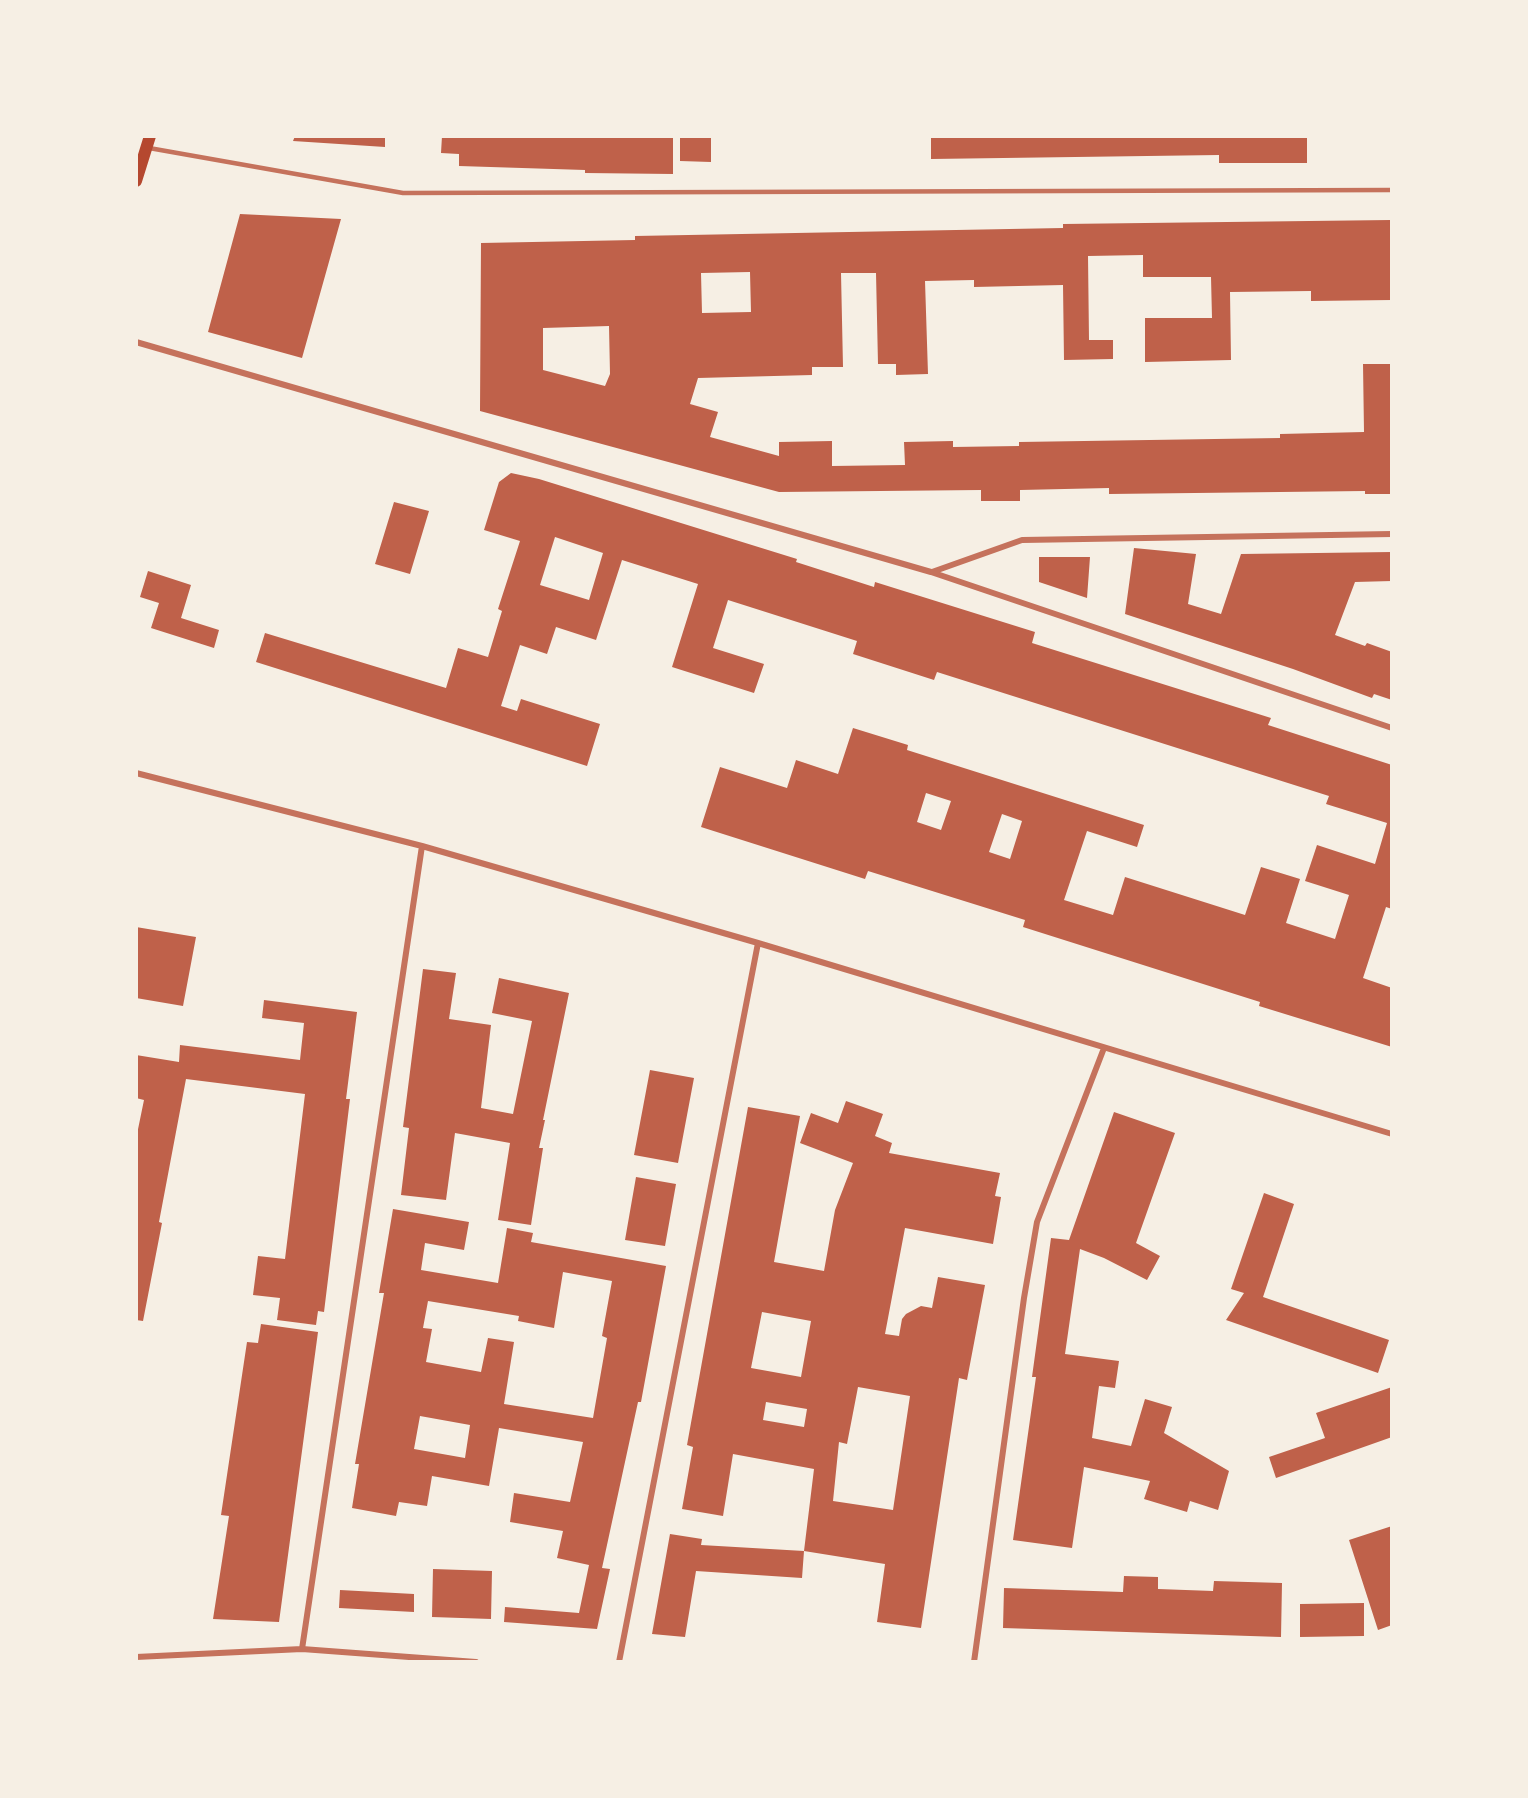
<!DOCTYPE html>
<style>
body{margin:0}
#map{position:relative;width:1528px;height:1798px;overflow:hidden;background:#f6efe4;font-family:Barlow,sans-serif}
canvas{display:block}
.frame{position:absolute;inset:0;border:138px solid #f6efe4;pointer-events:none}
</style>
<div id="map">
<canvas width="1528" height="1798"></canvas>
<div class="frame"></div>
</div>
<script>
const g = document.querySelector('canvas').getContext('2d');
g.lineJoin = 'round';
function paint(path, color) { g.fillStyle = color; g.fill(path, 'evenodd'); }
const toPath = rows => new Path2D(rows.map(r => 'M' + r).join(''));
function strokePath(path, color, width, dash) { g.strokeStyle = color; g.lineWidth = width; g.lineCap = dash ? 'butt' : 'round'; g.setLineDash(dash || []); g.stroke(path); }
const building = toPath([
 [295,136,385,136,385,147,293,141],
 [442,136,673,136,673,174,585,173,585,170,459,166,459,154,441,153],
 [680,136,711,136,711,162,680,161],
 [931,136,1307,136,1307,163,1219,163,1219,155,931,159],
 [240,214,341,219,302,358,208,332],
 [1391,220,1392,300,1311,301,1311,291,1230,292,1231,360,1145,362,1145,318,1212,318,1211,277,1143,277,1143,255,1088,256,1089,340,1113,340,1113,359,1064,360,1063,285,974,287,974,280,925,281,928,374,896,375,896,364,878,364,876,273,841,273,843,367,812,367,812,375,698,378,690,404,718,412,710,437,779,456,779,442,832,441,832,466,905,465,904,442,953,441,953,447,1019,446,1019,442,1280,438,1280,434,1364,432,1363,364,1392,364,1392,494,1365,494,1365,491,1109,494,1109,488,1020,490,1020,501,981,501,981,490,779,492,480,411,481,243,635,240,635,236,1063,228,1063,224],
 [750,272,751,312,702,313,701,273],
 [609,326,610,374,605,386,543,370,543,328],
 [511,473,539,479,797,559,796,562,874,587,875,582,1035,632,1032,643,1271,718,1268,725,1392,765,1392,909,1386,907,1363,978,1392,988,1392,1047,1259,1006,1260,1002,1023,927,1025,920,868,871,865,879,701,827,720,767,787,788,796,760,838,774,853,728,908,745,907,750,1144,825,1137,847,1087,831,1064,900,1113,915,1125,877,1245,915,1261,867,1300,879,1286,923,1335,939,1349,895,1305,881,1317,845,1375,864,1387,823,1326,804,1329,796,937,672,934,680,853,654,857,641,728,600,713,648,764,664,754,693,672,667,698,584,622,560,596,640,556,627,547,654,520,645,501,706,517,711,521,699,600,724,587,766,256,662,265,633,446,688,458,648,488,657,502,611,498,609,520,541,484,530,499,482],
 [555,537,603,553,589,600,540,585],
 [926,793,951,801,941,830,917,822],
 [1002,814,1022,821,1010,859,989,852],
 [394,502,429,511,410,574,375,564],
 [1134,548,1196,554,1188,604,1221,614,1241,554,1392,552,1392,581,1355,582,1335,635,1365,646,1367,643,1392,652,1392,700,1374,694,1372,698,1293,669,1125,614],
 [1039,557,1090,557,1087,598,1039,582],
 [148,571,191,585,181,618,219,630,214,648,151,628,159,603,140,597],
 [136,927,196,937,183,1006,136,998],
 [423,969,456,973,449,1019,491,1025,481,1108,513,1114,532,1021,492,1013,499,978,569,993,543,1120,545,1120,539,1148,543,1148,531,1225,498,1220,510,1143,455,1133,446,1200,401,1195,409,1128,403,1127],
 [264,1000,357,1012,346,1099,350,1099,324,1312,318,1311,316,1325,277,1320,280,1298,253,1295,258,1256,285,1259,305,1094,186,1079,159,1222,162,1223,143,1321,136,1320,136,1139,144,1100,136,1098,136,1055,179,1062,180,1045,300,1060,304,1023,262,1018],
 [650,1070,694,1078,678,1163,634,1155],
 [846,1101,883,1114,875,1136,892,1143,889,1153,1000,1173,995,1196,1001,1197,993,1244,905,1228,885,1334,899,1336,902,1319,906,1314,921,1306,932,1308,938,1277,985,1285,967,1380,959,1378,921,1628,877,1622,885,1564,804,1551,814,1469,733,1454,723,1516,682,1509,693,1447,687,1445,748,1107,800,1116,774,1262,824,1271,835,1210,853,1163,800,1143,811,1113,838,1123],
 [762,1312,811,1321,801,1377,751,1368],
 [858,1387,910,1396,893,1510,833,1501,839,1442,847,1444],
 [766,1402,807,1409,804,1427,763,1420],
 [1114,1112,1175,1133,1136,1243,1160,1256,1147,1280,1104,1258,1080,1249,1065,1354,1119,1361,1115,1388,1099,1386,1092,1438,1131,1446,1145,1399,1172,1407,1164,1433,1229,1471,1218,1510,1190,1501,1187,1512,1144,1499,1150,1481,1084,1467,1072,1548,1013,1540,1036,1377,1032,1377,1051,1238,1069,1240],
 [636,1177,676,1184,665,1246,625,1240],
 [1264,1193,1294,1204,1263,1297,1389,1340,1378,1373,1226,1320,1244,1293,1231,1289],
 [393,1209,469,1222,464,1250,425,1243,421,1270,498,1283,507,1228,533,1233,531,1242,666,1266,641,1402,638,1402,602,1568,610,1569,597,1629,504,1622,505,1607,579,1613,589,1565,557,1558,563,1531,510,1522,514,1493,570,1502,583,1442,499,1428,489,1486,432,1476,427,1506,399,1502,396,1516,352,1508,359,1464,355,1464,384,1293,379,1293],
 [563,1272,612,1281,602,1336,607,1338,593,1418,504,1404,514,1342,488,1338,481,1372,426,1362,432,1329,423,1328,428,1301,519,1316,518,1321,554,1328],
 [420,1416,470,1425,465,1458,414,1449],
 [261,1324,318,1332,279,1622,213,1619,229,1516,221,1515,247,1342,258,1343],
 [1392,1387,1392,1437,1276,1478,1269,1457,1325,1438,1316,1413],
 [1392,1526,1392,1625,1378,1630,1349,1540],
 [670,1534,702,1539,701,1545,804,1551,802,1578,696,1571,685,1637,652,1634],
 [433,1569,492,1571,491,1619,432,1617],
 [1124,1576,1158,1577,1158,1589,1213,1591,1214,1581,1282,1583,1281,1637,1003,1628,1004,1588,1123,1592],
 [340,1590,414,1594,414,1612,339,1608],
 [1364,1603,1364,1636,1300,1637,1300,1604]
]);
const service = toPath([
 [149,148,403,193,1392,190]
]);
const minor = toPath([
 [136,342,931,572,1392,728],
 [932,572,1022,540,1392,534],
 [136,773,422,846,758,943,1392,1134],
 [302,1649,422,846],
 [136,1657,302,1649,476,1662],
 [619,1662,758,943],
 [974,1662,1024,1298,1037,1222,1104,1048]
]);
const secondary = toPath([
 [136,181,150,136]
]);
paint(building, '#bf614a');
strokePath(service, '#c5725c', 4.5);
strokePath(minor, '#c5725c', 6);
strokePath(secondary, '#b5482f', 12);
</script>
